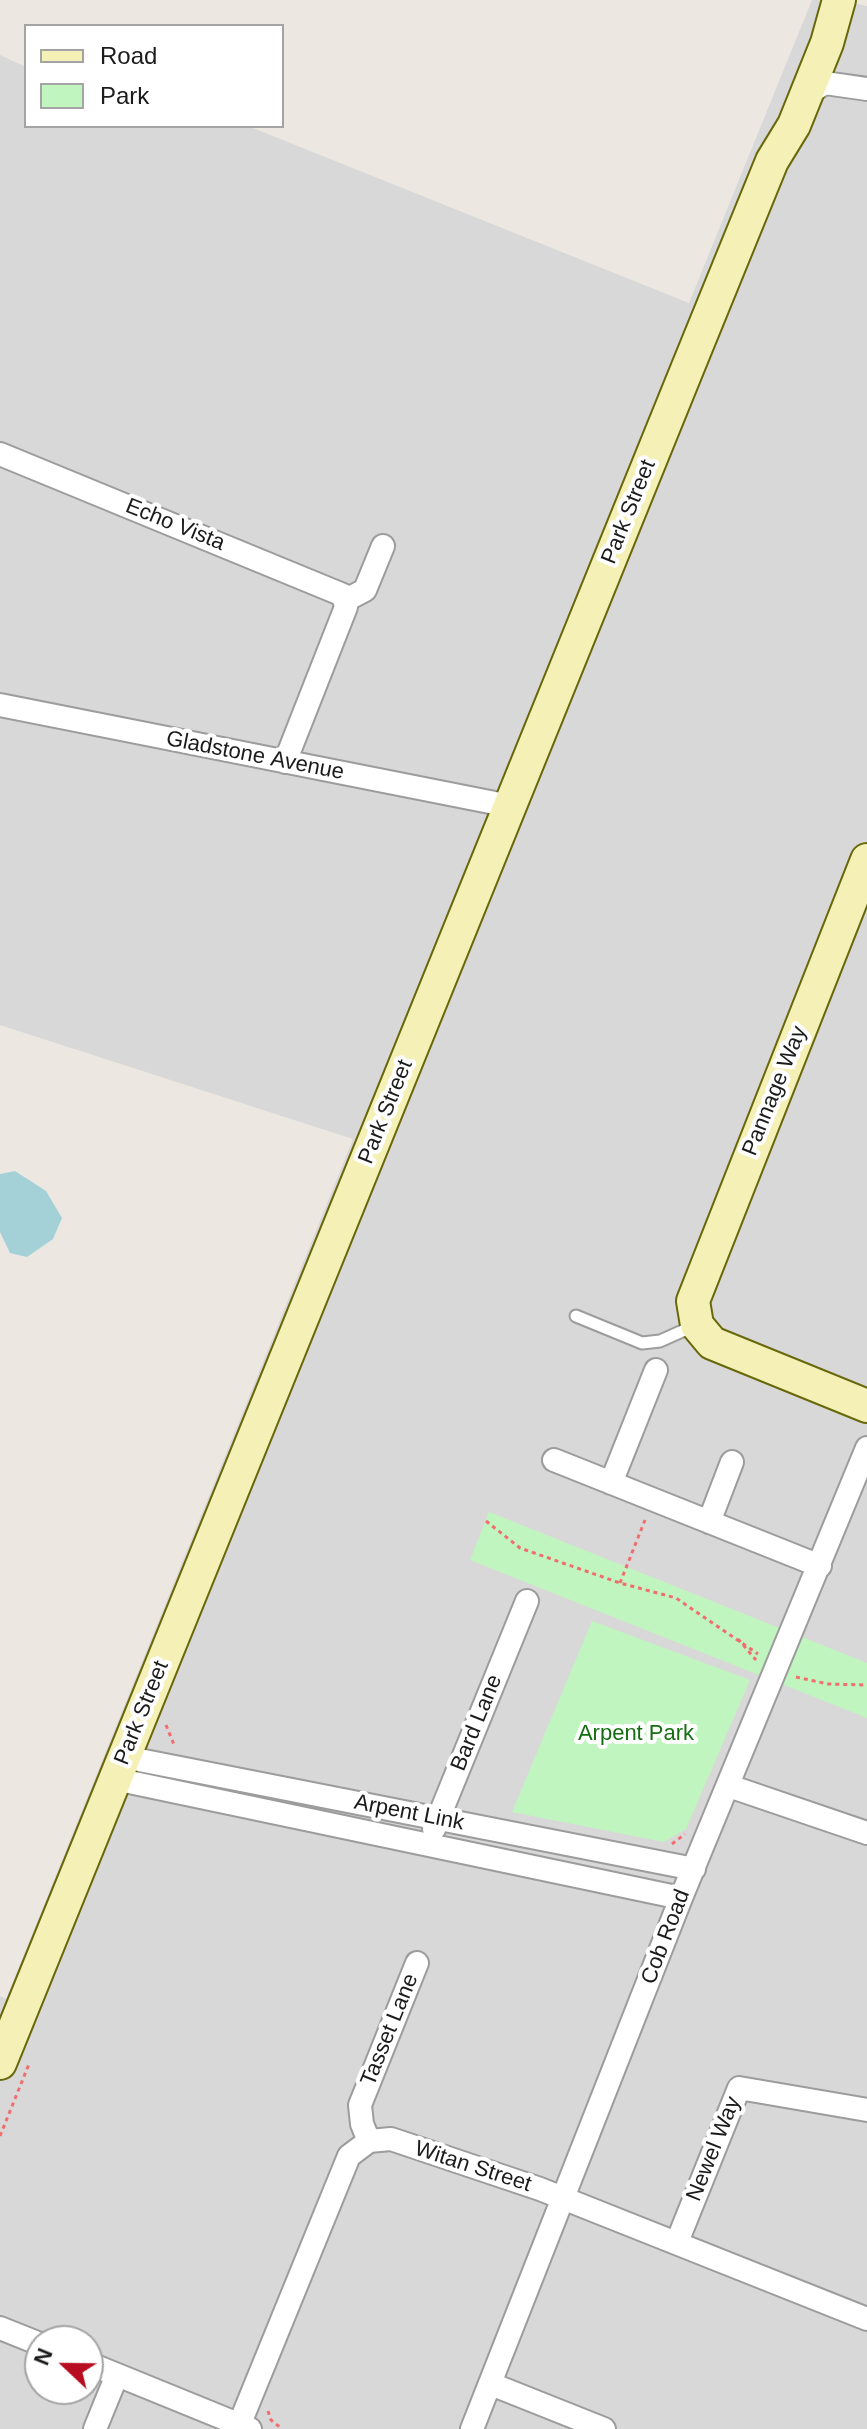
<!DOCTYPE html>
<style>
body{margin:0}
#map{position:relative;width:867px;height:2429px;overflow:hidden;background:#ece7e1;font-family:Helvetica,sans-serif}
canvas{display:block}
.legend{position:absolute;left:24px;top:24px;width:260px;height:104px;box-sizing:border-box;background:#fff;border:2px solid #a4a4a4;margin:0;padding:10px 14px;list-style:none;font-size:24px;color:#1b1b1b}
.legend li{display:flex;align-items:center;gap:16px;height:40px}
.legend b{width:40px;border:2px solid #a4a4a4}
.north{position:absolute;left:24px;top:2325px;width:80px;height:80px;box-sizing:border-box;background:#fff;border:2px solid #a4a4a4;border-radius:50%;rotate:292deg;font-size:22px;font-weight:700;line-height:32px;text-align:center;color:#1b1b1b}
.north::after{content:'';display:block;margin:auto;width:28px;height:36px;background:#b80d20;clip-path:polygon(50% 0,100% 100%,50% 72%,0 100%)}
</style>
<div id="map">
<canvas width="867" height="2429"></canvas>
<ul class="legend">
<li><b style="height:10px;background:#f4f0b6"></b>Road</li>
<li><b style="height:22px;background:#c0f5bf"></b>Park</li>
</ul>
<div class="north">N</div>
</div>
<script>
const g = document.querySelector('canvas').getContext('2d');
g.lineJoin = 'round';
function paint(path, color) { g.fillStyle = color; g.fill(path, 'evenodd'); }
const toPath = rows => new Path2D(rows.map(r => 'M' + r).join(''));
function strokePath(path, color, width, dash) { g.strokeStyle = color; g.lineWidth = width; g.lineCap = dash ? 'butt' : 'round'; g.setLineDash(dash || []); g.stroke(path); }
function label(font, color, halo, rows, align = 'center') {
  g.font = font + ' Helvetica,sans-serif'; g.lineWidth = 8; g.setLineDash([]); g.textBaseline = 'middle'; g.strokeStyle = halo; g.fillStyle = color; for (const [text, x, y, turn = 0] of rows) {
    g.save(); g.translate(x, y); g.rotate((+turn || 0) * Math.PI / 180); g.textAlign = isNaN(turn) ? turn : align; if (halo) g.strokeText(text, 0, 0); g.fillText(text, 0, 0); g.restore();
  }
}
const residential = toPath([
 [812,0,839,0,867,6,867,2429,0,2429,0,1996,6,1999,353,1139,0,1025,0,55,26,67,26,126,248,126,689,303],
 [40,2341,88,2341,88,2389,40,2389]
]);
const park = toPath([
 [489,1512,867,1663,867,1718,470,1560],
 [592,1621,750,1680,686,1829,664,1842,512,1812]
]);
const water = toPath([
 [15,1171,46,1191,62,1218,53,1239,27,1257,10,1253,0,1232,0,1174]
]);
const path = toPath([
 [486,1521,520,1548,620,1583,676,1598,758,1654],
 [620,1583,645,1520],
 [738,1639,756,1660],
 [796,1677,828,1684,867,1685],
 [166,1725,175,1747],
 [672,1844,685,1834],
 [0,2136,29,2064],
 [268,2411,271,2420,282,2429]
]);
const lane = toPath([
 [576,1316,642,1343,660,1341,696,1325]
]);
const street = toPath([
 [806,95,825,83,867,89],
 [0,454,343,595,346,607,285,762],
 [346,600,365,590,383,546],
 [0,705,510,806],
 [554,1460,820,1566],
 [611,1483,656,1370],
 [709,1522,732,1462],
 [124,1757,694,1869],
 [115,1779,681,1898],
 [729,1786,867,1833],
 [434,1829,527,1601],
 [369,2141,362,2124,360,2105,417,1963],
 [677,2242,739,2088,867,2110],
 [0,2328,40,2344],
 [88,2363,250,2429],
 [491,2384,604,2429],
 [240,2423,349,2156,369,2141,391,2139,540,2189,867,2319],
 [95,2429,117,2375],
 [472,2429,681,1898,867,1448]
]);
const secondary = toPath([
 [867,860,693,1301,697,1325,712,1343,867,1406],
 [0,2063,688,367,772,161,794,125,827,43,839,0]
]);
const streetNames = [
 ["Park Street",629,512,-68],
 ["Echo Vista",175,525,22],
 ["Gladstone Avenue",255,756,11],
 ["Pannage Way",775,1091,-68],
 ["Park Street",386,1112,-68],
 ["Park Street",142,1713,-68],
 ["Bard Lane",477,1723,-68],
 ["Arpent Link",409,1813,11],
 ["Cob Road",666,1937,-69],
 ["Tasset Lane",390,2030,-68],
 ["Newel Way",714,2149,-68],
 ["Witan Street",473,2167,18]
];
const parkNames = [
 ["Arpent Park",636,1734]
];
paint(residential, '#d9d8d8');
paint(park, '#c0f5bf');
paint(water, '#a3d1d7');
strokePath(lane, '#9c9c9c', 15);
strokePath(street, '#9c9c9c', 26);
strokePath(secondary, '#68680b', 36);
strokePath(path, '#f06e6f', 3, [4, 4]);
strokePath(lane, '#fff', 11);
strokePath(street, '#fff', 22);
strokePath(secondary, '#f4f0b6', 32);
label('22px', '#1b1b1b', '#fff', streetNames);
label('22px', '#156f12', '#fff', parkNames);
</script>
